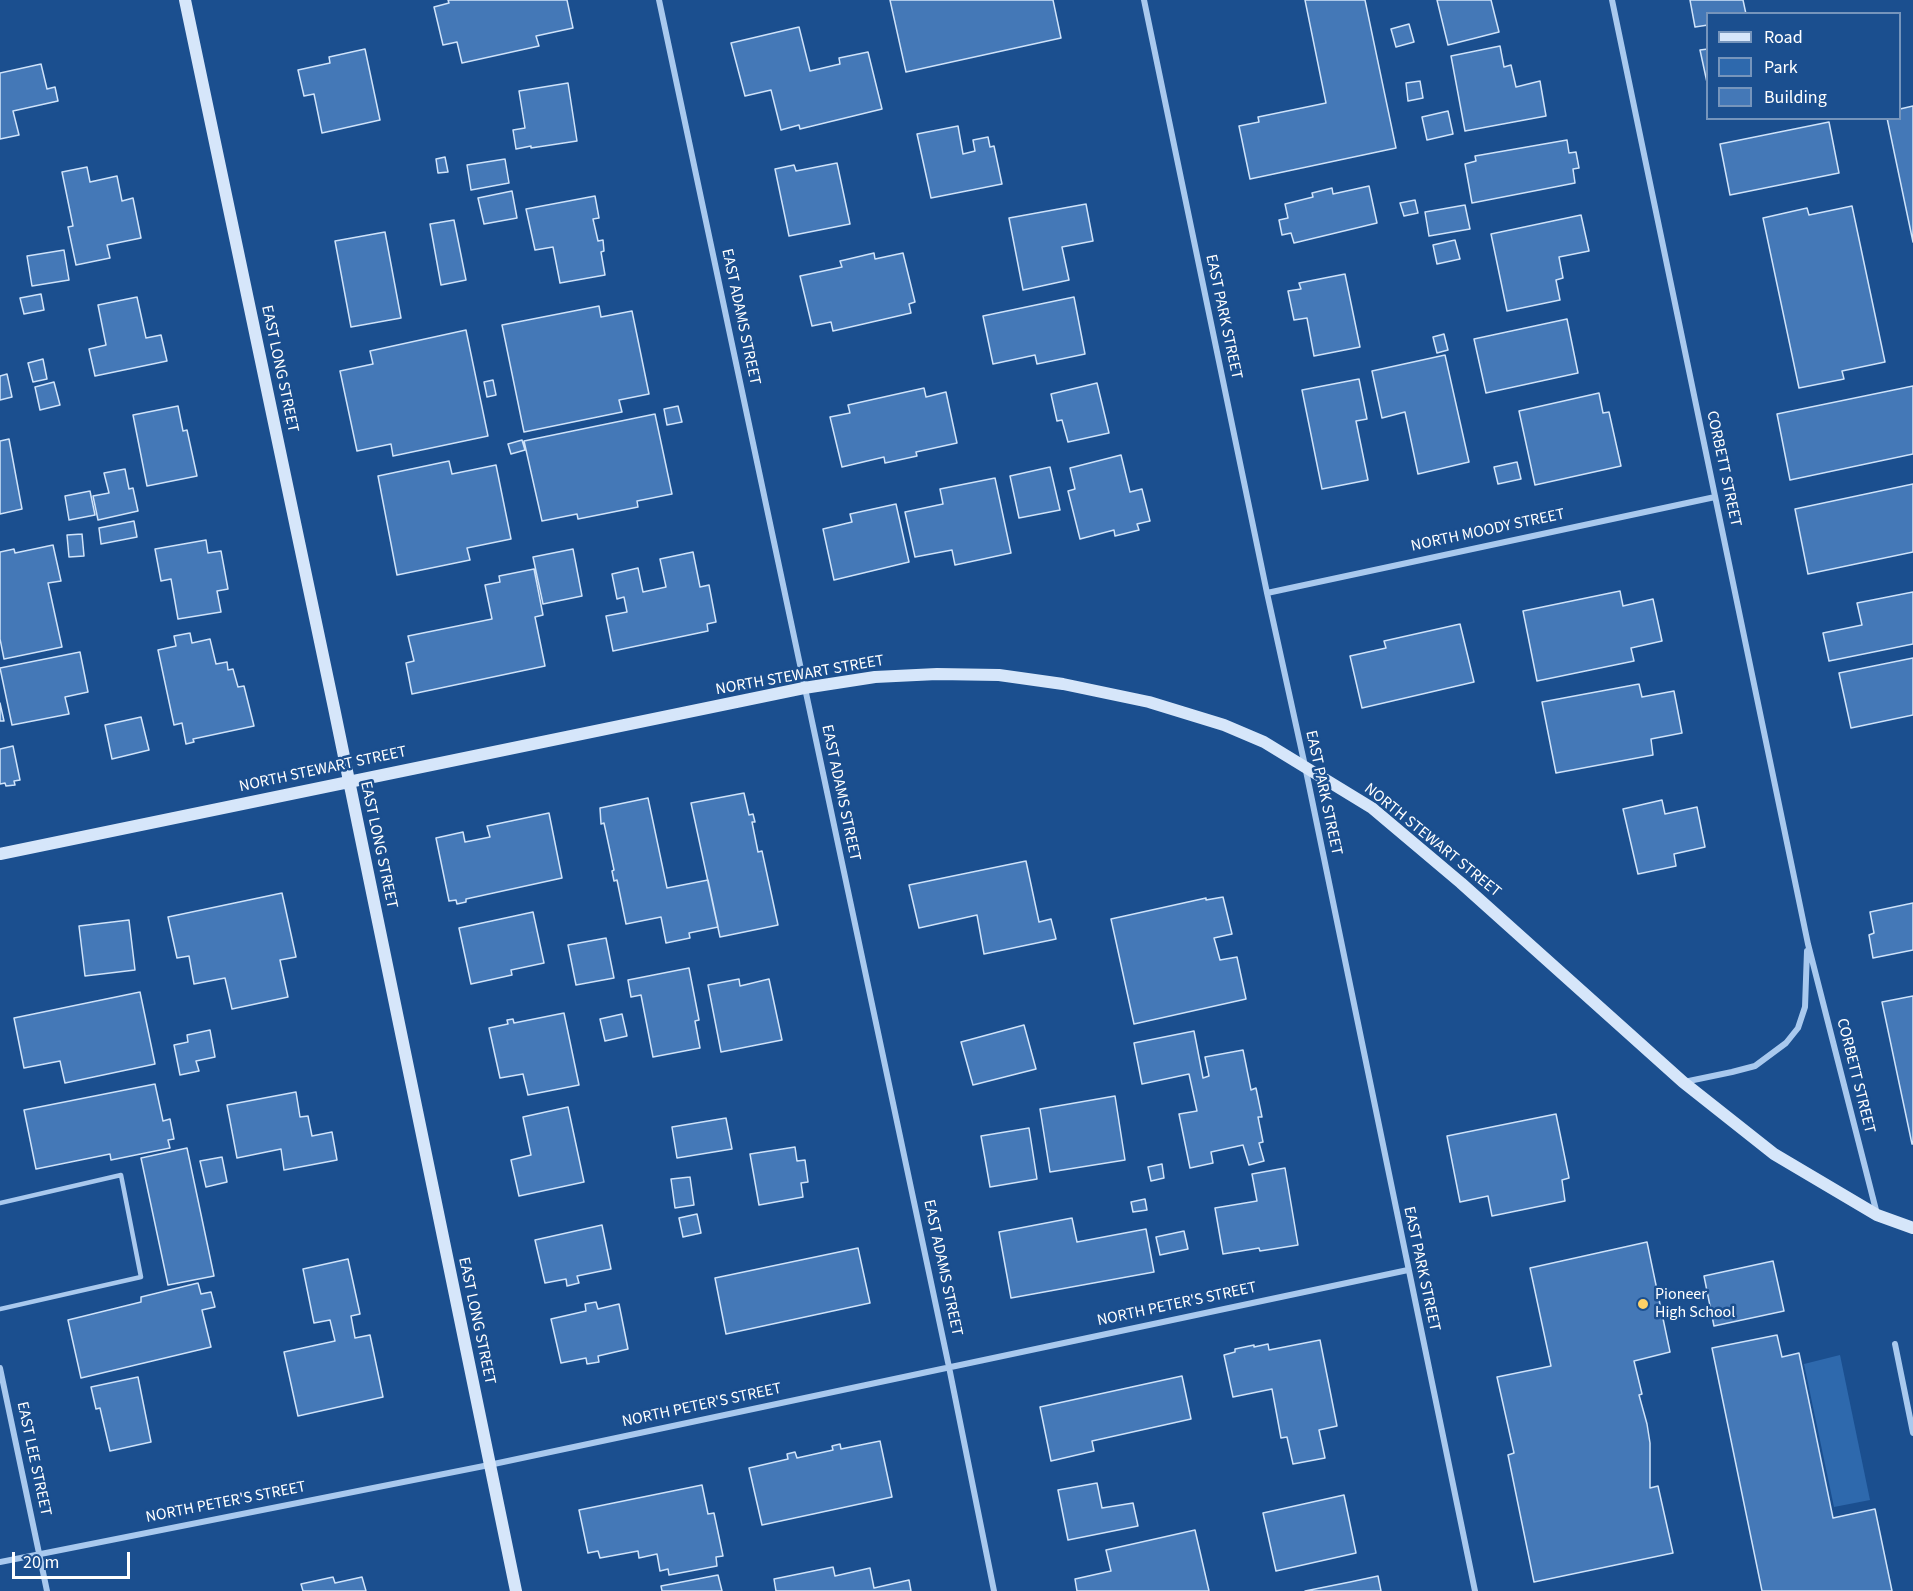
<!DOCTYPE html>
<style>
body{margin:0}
#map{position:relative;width:1913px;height:1591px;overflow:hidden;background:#1b4f8f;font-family:"Source Sans 3",sans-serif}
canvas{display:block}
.legend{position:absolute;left:1706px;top:12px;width:195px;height:108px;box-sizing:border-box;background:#1b4f8f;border:2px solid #7695bc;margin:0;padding:8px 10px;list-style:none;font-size:18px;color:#fff}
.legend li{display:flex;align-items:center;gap:12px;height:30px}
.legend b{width:30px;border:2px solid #7695bc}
.scale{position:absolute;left:12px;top:1552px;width:118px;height:27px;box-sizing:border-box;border:3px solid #fff;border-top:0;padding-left:8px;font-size:18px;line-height:21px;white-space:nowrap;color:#fff;-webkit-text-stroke:4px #1b4f8f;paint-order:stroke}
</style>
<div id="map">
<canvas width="1913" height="1591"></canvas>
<ul class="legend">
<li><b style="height:8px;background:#d6e6fa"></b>Road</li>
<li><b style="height:16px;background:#2e69ad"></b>Park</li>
<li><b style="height:16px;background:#4478b7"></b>Building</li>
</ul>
<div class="scale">20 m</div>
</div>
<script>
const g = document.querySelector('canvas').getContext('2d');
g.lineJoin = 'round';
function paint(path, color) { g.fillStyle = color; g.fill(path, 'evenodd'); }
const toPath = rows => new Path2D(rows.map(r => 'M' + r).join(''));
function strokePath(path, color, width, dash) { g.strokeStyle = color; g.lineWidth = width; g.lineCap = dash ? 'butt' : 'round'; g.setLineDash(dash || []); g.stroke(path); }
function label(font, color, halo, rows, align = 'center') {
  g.font = font + ' "Source Sans 3",sans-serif'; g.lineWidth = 5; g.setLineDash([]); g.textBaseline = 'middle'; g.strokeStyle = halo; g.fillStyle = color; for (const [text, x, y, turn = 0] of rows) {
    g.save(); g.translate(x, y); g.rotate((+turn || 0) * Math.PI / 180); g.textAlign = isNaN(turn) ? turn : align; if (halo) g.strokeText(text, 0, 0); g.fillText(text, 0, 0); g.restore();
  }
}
const green = toPath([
 [1840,1355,1870,1500,1834,1507,1804,1364]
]);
const building = toPath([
 [448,0,567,0,573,28,536,36,539,46,462,63,457,42,443,45,434,7,449,3,448,0],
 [890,0,1053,0,1061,38,906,72,890,0],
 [1305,0,1365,0,1396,148,1250,179,1239,126,1259,122,1258,117,1326,103,1305,0],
 [1437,0,1491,0,1499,32,1448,45,1437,0],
 [1690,0,1743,0,1746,14,1708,14,1708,25,1695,27,1690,0],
 [1409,24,1414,42,1396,47,1391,29,1409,24],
 [799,27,810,71,840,64,839,58,868,52,882,109,800,129,799,125,781,130,771,90,745,96,731,43,799,27],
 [1500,46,1504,67,1511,65,1516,87,1540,81,1546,116,1465,131,1451,56,1500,46],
 [365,49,380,120,322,133,314,94,304,96,298,70,330,63,329,57,365,49],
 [1708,49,1708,87,1700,50,1708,49],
 [41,64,47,89,55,87,58,101,13,111,19,135,0,139,0,73,41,64],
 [1420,81,1423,98,1408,101,1406,83,1420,81],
 [568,83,577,141,531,148,531,146,516,149,513,130,525,128,519,91,568,83],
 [1913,106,1913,242,1887,118,1900,118,1900,109,1913,106],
 [1448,111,1453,134,1427,140,1422,117,1448,111],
 [1829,122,1839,173,1730,195,1720,144,1829,122],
 [958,126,963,154,975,151,973,140,988,137,990,147,994,146,1002,184,931,198,917,134,958,126],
 [1567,140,1569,153,1576,152,1579,168,1573,169,1575,183,1472,203,1465,164,1476,161,1475,156,1567,140],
 [445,157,448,172,438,173,436,159,445,157],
 [505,159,509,183,471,190,467,165,505,159],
 [837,163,850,224,789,236,775,169,794,165,796,171,837,163],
 [87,167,90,182,117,176,122,201,133,198,141,238,107,245,110,258,76,265,68,227,73,226,62,172,87,167],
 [1369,186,1377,223,1294,243,1291,233,1282,235,1279,220,1288,218,1285,204,1313,197,1312,193,1332,188,1333,194,1369,186],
 [512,191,517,218,484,224,478,198,512,191],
 [595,196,599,218,593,219,598,241,603,240,604,251,601,252,605,275,560,283,553,247,535,250,526,209,595,196],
 [1415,200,1418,213,1404,216,1400,203,1415,200],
 [1086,204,1093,241,1062,247,1069,280,1023,290,1009,218,1086,204],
 [1465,205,1470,229,1429,236,1425,212,1465,205],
 [1852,206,1885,362,1842,371,1844,379,1799,388,1763,218,1807,208,1809,215,1852,206],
 [1581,215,1589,251,1559,257,1563,278,1556,280,1560,300,1507,311,1491,234,1581,215],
 [454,220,466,280,441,285,430,224,454,220],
 [385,232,401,318,351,327,335,241,385,232],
 [1455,240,1460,259,1437,264,1433,245,1455,240],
 [64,250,69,280,32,286,27,256,64,250],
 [874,253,875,259,903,253,915,302,909,304,911,313,833,331,831,322,812,326,800,276,842,267,840,261,874,253],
 [1345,274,1360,347,1314,356,1307,318,1294,320,1288,291,1301,289,1299,283,1345,274],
 [41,294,44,310,24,314,20,298,41,294],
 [137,297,146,338,161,335,167,361,95,376,89,349,106,345,98,305,137,297],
 [1074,297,1085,354,1037,364,1035,355,993,364,983,316,1074,297],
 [599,306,601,317,632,311,649,394,619,400,622,412,524,432,502,325,599,306],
 [1567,319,1578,373,1486,393,1474,339,1567,319],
 [466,330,488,436,393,456,391,444,357,451,340,371,373,364,370,351,466,330],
 [1444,334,1448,350,1437,353,1433,337,1444,334],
 [1445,355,1469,462,1418,474,1405,412,1382,418,1372,371,1445,355],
 [43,359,47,379,33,382,28,363,43,359],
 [7,374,12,397,0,400,0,376,7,374],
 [1359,379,1367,419,1356,421,1368,480,1322,489,1302,390,1359,379],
 [493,380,496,395,487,397,484,382,493,380],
 [54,382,60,405,40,410,35,387,54,382],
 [1097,383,1109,433,1068,442,1062,420,1057,421,1051,394,1097,383],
 [1913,386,1913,454,1790,480,1777,414,1913,386],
 [924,388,926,397,946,392,957,443,916,452,917,456,885,463,884,457,842,467,830,417,850,413,848,405,924,388],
 [1599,393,1603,413,1609,412,1621,466,1535,485,1519,411,1599,393],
 [178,406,183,431,187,430,197,476,147,486,133,415,178,406],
 [678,406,682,422,667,425,664,409,678,406],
 [655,414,672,494,637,501,638,507,578,519,577,514,542,521,524,441,655,414],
 [9,439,22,509,0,514,0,441,9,439],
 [522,440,525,450,511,454,508,444,522,440],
 [1121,455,1130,492,1142,489,1150,521,1137,524,1139,530,1115,536,1114,530,1080,539,1068,491,1075,489,1070,468,1121,455],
 [449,461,452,474,496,465,511,539,467,548,470,560,397,575,378,476,449,461],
 [1517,462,1521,479,1498,484,1494,467,1517,462],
 [1050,467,1060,510,1019,518,1010,476,1050,467],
 [125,469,129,489,133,488,138,511,98,520,93,496,109,493,104,473,125,469],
 [995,478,1011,553,955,565,952,550,915,557,905,512,943,504,940,489,995,478],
 [1913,484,1913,552,1808,574,1795,509,1913,484],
 [90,491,95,515,69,520,65,496,90,491],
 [896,504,909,562,834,580,823,529,852,522,850,514,896,504],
 [134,521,137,537,101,544,99,528,134,521],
 [82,534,84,556,69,557,67,535,82,534],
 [206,540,208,553,221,551,228,589,217,591,221,612,178,619,171,579,161,581,155,549,206,540],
 [53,545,61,581,48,583,62,647,4,659,0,639,0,552,14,549,15,553,53,545],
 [573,549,582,596,543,604,533,557,573,549],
 [693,552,700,587,709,585,716,622,707,624,708,631,613,651,606,616,627,612,624,597,617,599,612,574,638,568,643,592,666,587,660,559,693,552],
 [534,569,543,615,535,617,545,666,412,694,406,663,414,661,408,636,492,619,485,585,500,582,499,576,534,569],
 [1620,591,1623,606,1653,599,1662,641,1631,648,1634,661,1537,681,1523,611,1620,591],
 [1913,592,1913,644,1829,661,1823,633,1862,625,1857,603,1913,592],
 [1460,624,1474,682,1362,708,1350,656,1386,648,1384,641,1460,624],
 [190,633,192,643,210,639,216,664,227,662,228,670,233,669,238,687,244,686,254,726,193,739,194,742,186,744,182,723,174,725,158,650,176,646,174,636,190,633],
 [80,652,88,692,65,697,69,714,12,725,0,668,80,652],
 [1913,658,1913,715,1851,728,1839,673,1913,658],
 [1639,684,1642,697,1674,691,1682,733,1651,739,1653,755,1556,773,1542,702,1639,684],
 [0,703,4,721,0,721,0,703],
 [141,717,149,750,112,759,105,725,141,717],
 [13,746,20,780,14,781,15,785,6,786,5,783,0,784,0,749,13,746],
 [744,793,749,815,753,814,755,822,752,822,758,852,762,851,778,925,720,937,691,803,744,793],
 [648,798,667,888,708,880,718,927,689,933,690,938,666,943,661,917,626,924,617,880,614,881,612,871,614,870,604,823,601,824,600,808,648,798],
 [1662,800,1665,814,1697,807,1705,847,1674,854,1676,866,1638,874,1623,809,1662,800],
 [549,813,562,878,466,899,466,902,457,904,456,900,449,901,436,838,463,832,465,842,490,837,487,826,549,813],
 [1026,861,1039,922,1051,919,1056,939,984,954,977,915,919,928,909,885,1026,861],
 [282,893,296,957,280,960,288,997,232,1009,225,978,194,984,189,956,177,958,168,917,282,893],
 [1223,897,1232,934,1214,938,1216,945,1220,960,1237,957,1246,999,1134,1024,1111,919,1206,898,1206,900,1223,897],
 [1913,903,1913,950,1873,958,1869,935,1874,933,1870,912,1913,903],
 [533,912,544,963,511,970,512,975,471,984,459,928,533,912],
 [129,920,135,970,85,976,79,926,129,920],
 [606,938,614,978,576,985,568,945,606,938],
 [689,968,699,1020,695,1021,700,1048,653,1057,641,995,631,997,628,980,689,968],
 [739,979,740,986,769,979,782,1040,721,1052,708,985,739,979],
 [140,992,155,1064,65,1083,60,1061,24,1068,14,1018,140,992],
 [1913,996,1913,1144,1912,1144,1882,1002,1913,996],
 [564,1013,579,1085,528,1095,523,1074,500,1078,489,1028,508,1024,507,1020,513,1019,514,1023,564,1013],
 [622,1014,627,1036,605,1041,600,1019,622,1014],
 [1024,1025,1036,1069,973,1085,961,1042,1024,1025],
 [210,1030,215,1057,196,1061,199,1071,180,1075,174,1045,188,1042,187,1035,210,1030],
 [1194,1031,1203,1078,1209,1076,1205,1057,1243,1050,1251,1090,1256,1088,1262,1117,1258,1117,1263,1142,1259,1143,1264,1161,1249,1165,1243,1145,1211,1152,1213,1163,1190,1168,1179,1114,1197,1111,1189,1074,1142,1084,1134,1043,1194,1031],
 [155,1084,163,1121,170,1119,174,1139,168,1140,170,1148,111,1160,110,1154,36,1169,24,1110,155,1084],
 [296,1092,300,1117,308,1116,312,1136,332,1132,337,1160,284,1170,281,1149,237,1158,227,1105,296,1092],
 [1115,1096,1125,1160,1050,1172,1040,1109,1115,1096],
 [568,1107,584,1182,519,1196,511,1160,531,1155,523,1117,568,1107],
 [1556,1114,1569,1178,1562,1180,1565,1201,1492,1216,1488,1196,1460,1202,1447,1136,1556,1114],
 [726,1118,732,1149,677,1158,672,1127,726,1118],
 [1029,1128,1037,1179,990,1187,981,1136,1029,1128],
 [795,1147,797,1161,805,1160,808,1182,801,1183,803,1197,759,1205,750,1154,795,1147],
 [187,1148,214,1276,168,1285,141,1158,187,1148],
 [222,1157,227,1182,206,1187,200,1161,222,1157],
 [1162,1164,1164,1178,1151,1181,1148,1167,1162,1164],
 [1285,1168,1298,1245,1260,1251,1259,1248,1223,1254,1215,1208,1257,1201,1252,1174,1285,1168],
 [690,1177,694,1205,675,1208,671,1179,690,1177],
 [1145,1199,1147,1210,1133,1212,1131,1202,1145,1199],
 [697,1214,701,1233,683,1237,679,1218,697,1214],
 [1072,1218,1077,1242,1146,1229,1154,1272,1011,1298,999,1232,1072,1218],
 [602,1225,611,1269,577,1276,579,1283,567,1286,566,1279,545,1283,535,1240,602,1225],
 [1184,1231,1188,1249,1160,1255,1156,1237,1184,1231],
 [1647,1242,1670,1352,1634,1361,1642,1394,1639,1395,1647,1424,1650,1443,1650,1488,1658,1486,1673,1553,1534,1582,1508,1455,1514,1453,1497,1377,1551,1366,1530,1268,1647,1242],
 [858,1248,870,1303,726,1334,715,1278,858,1248],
 [348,1259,360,1314,351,1316,355,1338,370,1335,383,1397,298,1416,284,1352,335,1341,330,1320,314,1323,303,1269,348,1259],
 [1773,1261,1784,1311,1714,1326,1704,1276,1773,1261],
 [198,1283,201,1294,211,1292,215,1307,202,1310,211,1347,81,1378,68,1320,141,1302,141,1297,198,1283],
 [596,1302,598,1309,619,1304,628,1349,598,1356,599,1362,587,1364,586,1358,561,1363,551,1319,586,1311,585,1304,596,1302],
 [1777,1335,1782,1357,1799,1353,1833,1518,1875,1509,1892,1591,1762,1591,1712,1348,1777,1335],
 [1320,1340,1337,1426,1319,1430,1325,1458,1293,1464,1287,1437,1281,1438,1272,1389,1233,1397,1224,1355,1235,1352,1235,1349,1254,1345,1254,1347,1268,1344,1269,1350,1320,1340],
 [1182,1376,1191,1419,1092,1441,1094,1451,1051,1461,1040,1407,1182,1376],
 [138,1377,151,1442,110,1451,100,1408,96,1409,91,1387,138,1377],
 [880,1441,892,1497,762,1525,749,1468,788,1459,787,1454,795,1452,797,1458,833,1450,832,1446,840,1444,841,1449,880,1441],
 [1097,1483,1102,1508,1133,1503,1138,1526,1068,1540,1058,1490,1097,1483],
 [702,1485,708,1514,714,1513,723,1556,716,1557,717,1566,669,1575,668,1569,660,1571,657,1554,639,1558,638,1551,600,1558,598,1551,588,1553,579,1510,702,1485],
 [1344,1495,1356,1553,1276,1571,1263,1513,1344,1495],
 [1195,1530,1209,1591,1077,1591,1075,1579,1111,1571,1106,1550,1195,1530],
 [833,1567,835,1576,870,1568,874,1588,909,1580,911,1591,776,1591,774,1579,833,1567],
 [718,1575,722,1591,662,1591,661,1586,718,1575],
 [1378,1576,1381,1591,1305,1591,1350,1582,1378,1576],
 [333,1577,335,1583,362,1577,366,1591,303,1591,301,1584,333,1577]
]);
const lane = toPath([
 [0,1203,121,1175,141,1277,0,1309]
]);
const street = toPath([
 [659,0,949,1367,994,1591],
 [1144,0,1267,593,1305,766,1475,1591],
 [1612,0,1808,944,1877,1214],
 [1267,593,1715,497],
 [1684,1082,1732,1072,1755,1066,1786,1043,1798,1028,1805,1007,1807,951],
 [1895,1344,1913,1433],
 [0,1368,47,1591],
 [0,1562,489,1465,1408,1270]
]);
const secondary = toPath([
 [185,0,334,708,516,1591],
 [0,854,804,688,875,677,937,674,999,675,1063,684,1149,702,1224,725,1264,742,1372,808,1461,883,1683,1082,1774,1154,1877,1215,1913,1228]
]);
const markers = [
 [1643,1304,6,"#ffd166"]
];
const streetNames = [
 ["EAST ADAMS STREET",740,317,78],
 ["EAST PARK STREET",1223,317,78],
 ["EAST LONG STREET",279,369,78],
 ["CORBETT STREET",1723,469,78],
 ["NORTH MOODY STREET",1488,531,-12],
 ["NORTH STEWART STREET",800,676,-10],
 ["NORTH STEWART STREET",323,770,-12],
 ["EAST ADAMS STREET",840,793,78],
 ["EAST PARK STREET",1323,793,78],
 ["NORTH STEWART STREET",1432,841,39],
 ["EAST LONG STREET",378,845,78],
 ["CORBETT STREET",1855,1076,76],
 ["EAST ADAMS STREET",942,1268,78],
 ["EAST PARK STREET",1421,1269,78],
 ["NORTH PETER'S STREET",1177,1305,-12],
 ["EAST LONG STREET",476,1321,78],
 ["NORTH PETER'S STREET",702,1406,-12],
 ["EAST LEE STREET",33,1459,78],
 ["NORTH PETER'S STREET",226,1503,-11]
];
const poiNames = [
 ["Pioneer",1655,1295],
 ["High School",1655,1313]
];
paint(green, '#2e69ad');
paint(building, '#4478b7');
strokePath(building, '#cfe3fa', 1.5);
strokePath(lane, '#a9c9ee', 4.5);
strokePath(street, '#a9c9ee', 6);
strokePath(secondary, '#d6e6fa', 12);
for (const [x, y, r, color] of markers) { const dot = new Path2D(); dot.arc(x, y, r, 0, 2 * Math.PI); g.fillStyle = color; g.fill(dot); strokePath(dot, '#1b4f8f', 2); }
label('16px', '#fff', '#1b4f8f', streetNames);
label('16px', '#fff', '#1b4f8f', poiNames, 'left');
</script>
